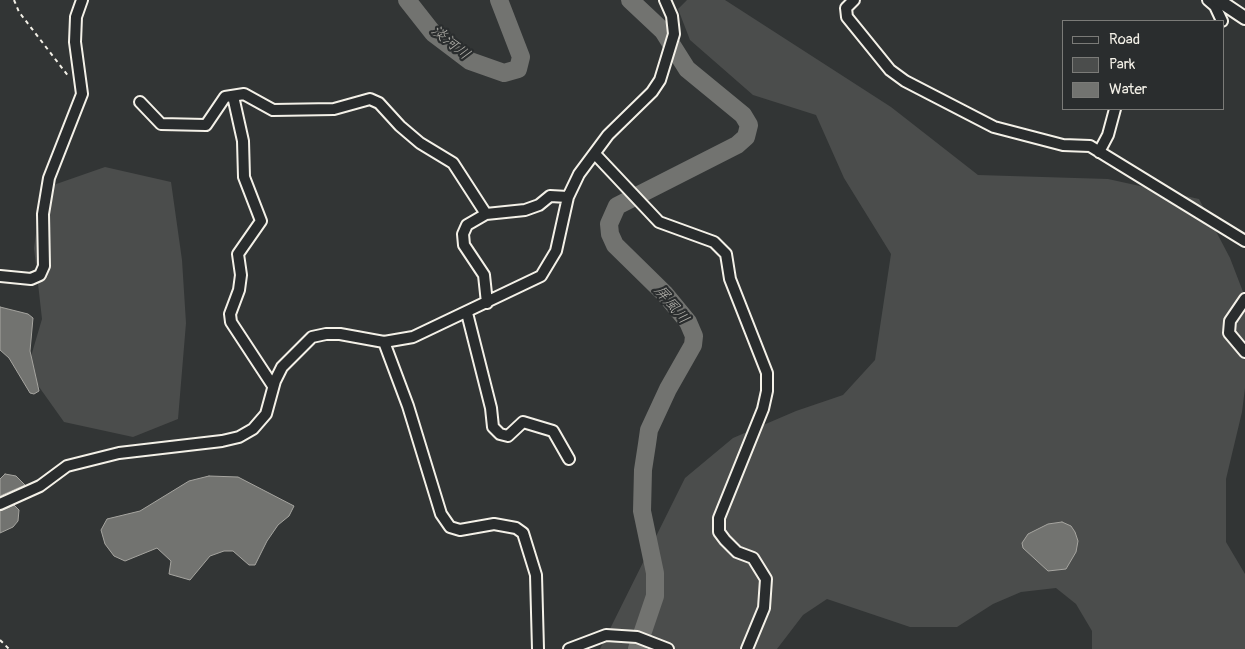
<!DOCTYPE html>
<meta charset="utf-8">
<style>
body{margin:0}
#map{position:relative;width:1245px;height:649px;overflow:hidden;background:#323535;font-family:Pangolin,sans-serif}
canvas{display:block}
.legend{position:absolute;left:1062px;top:20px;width:162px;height:90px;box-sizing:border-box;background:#2a2d2e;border:1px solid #7b7b78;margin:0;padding:6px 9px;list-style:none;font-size:15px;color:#f4f1e8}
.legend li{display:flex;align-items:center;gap:10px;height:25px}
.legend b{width:25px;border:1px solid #7b7b78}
</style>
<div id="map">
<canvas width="1245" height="649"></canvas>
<ul class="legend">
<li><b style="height:6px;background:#2a2d2e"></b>Road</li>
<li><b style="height:14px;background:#4b4d4c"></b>Park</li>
<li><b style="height:14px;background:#727370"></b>Water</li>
</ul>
</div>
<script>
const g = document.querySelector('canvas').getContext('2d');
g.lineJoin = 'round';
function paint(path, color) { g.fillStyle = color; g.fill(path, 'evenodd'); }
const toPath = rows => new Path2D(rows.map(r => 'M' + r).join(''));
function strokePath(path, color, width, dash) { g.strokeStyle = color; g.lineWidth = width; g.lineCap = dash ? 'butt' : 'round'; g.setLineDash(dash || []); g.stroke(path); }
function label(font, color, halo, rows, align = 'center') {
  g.font = font + ' Pangolin,"Klee One",sans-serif'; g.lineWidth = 4.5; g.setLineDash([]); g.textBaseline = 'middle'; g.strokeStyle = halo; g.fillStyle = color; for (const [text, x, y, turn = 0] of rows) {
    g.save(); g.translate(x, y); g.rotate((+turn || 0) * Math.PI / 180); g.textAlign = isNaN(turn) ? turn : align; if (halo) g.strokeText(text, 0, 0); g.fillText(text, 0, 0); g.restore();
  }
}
const green = toPath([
 [687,0,725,0,891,107,978,175,1108,179,1199,199,1230,258,1245,297,1245,388,1242,412,1226,479,1226,542,1245,574,1245,649,1092,649,1092,631,1076,604,1056,588,1021,592,993,604,957,627,910,627,827,599,803,615,777,649,600,649,685,478,733,438,796,411,843,395,875,360,891,254,844,178,816,115,753,95,690,40,678,9],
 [105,167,171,182,182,260,186,323,178,419,133,437,64,422,27,370,42,319,34,248,42,189]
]);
const water = toPath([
 [0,307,28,314,33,318,30,351,39,391,34,394,30,393,9,358,0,350,0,307],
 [5,474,16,476,25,485,0,496,0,479,5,474],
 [209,476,238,477,294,506,289,516,278,525,267,541,255,565,249,565,233,551,224,551,210,556,190,580,169,574,171,561,157,548,125,561,114,556,105,544,101,530,107,519,140,511,189,481,209,476],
 [14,505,19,510,18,521,13,527,0,533,0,511,14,505],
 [1062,522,1071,526,1075,532,1078,541,1076,552,1066,569,1048,571,1023,548,1022,543,1028,534,1048,524,1062,522]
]);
const river = toPath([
 [407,0,433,33,470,61,504,73,518,69,521,57,499,0],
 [630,0,663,31,687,69,743,115,749,125,746,137,737,145,617,206,609,224,610,234,615,245,665,294,688,322,694,336,693,345,668,389,649,430,647,444,643,470,642,511,655,573,655,596,637,649]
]);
const path = toPath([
 [14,0,19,12,69,77],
 [0,640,9,649]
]);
const minor = toPath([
 [854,0,846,8,847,17,890,70,905,81,994,127,1063,145,1090,146,1245,241],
 [1208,0,1215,6,1222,21],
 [233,96,243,141,244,177,261,221,238,254,241,275,239,290,230,314,231,322,273,386],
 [140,102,161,124,206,125,225,97,244,94,273,110,334,109,370,99,379,103,400,126,420,143,453,163,486,214],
 [1099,152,1108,135,1115,109],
 [595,154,659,222,714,242,726,254,730,279,767,373,767,391,763,409,719,518,719,532,725,540,737,552,753,558,766,579,764,608,747,649],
 [0,276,31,279,40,275,44,266,43,214,49,178,82,94,75,42,76,17,82,0],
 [1245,299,1230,321,1229,333,1245,352],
 [487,303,484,275,464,245,463,234,467,225,486,214,525,210,539,205,550,196,568,197],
 [467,313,491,408,493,427,500,434,508,436,523,422,553,431,569,459],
 [384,342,408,406,441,514,450,527,460,530,494,524,516,528,523,533,536,575,538,649],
 [0,504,40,486,67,466,119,453,222,441,239,437,253,429,266,414,275,381,282,367,312,337,326,334,340,334,384,342,413,337,541,276,556,251,568,197,579,174,608,135,652,92,660,80,674,34,672,16,665,0],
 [569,649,606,635,637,637,668,649]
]);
const major = toPath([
 [1218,0,1245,18]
]);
const waterNames = [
 ["淡河川",450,43,39],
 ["屏風川",671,305,50]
];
paint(green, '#4b4d4c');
paint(water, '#727370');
strokePath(water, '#a6a5a0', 1);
strokePath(river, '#727370', 18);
strokePath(minor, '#f4f1e8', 14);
strokePath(major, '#f4f1e8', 16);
strokePath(path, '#f4f1e8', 2, [4, 4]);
strokePath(minor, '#2a2d2e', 10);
strokePath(major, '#2a2d2e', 12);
label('italic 15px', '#b3b2ac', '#2a2d2e', waterNames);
</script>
